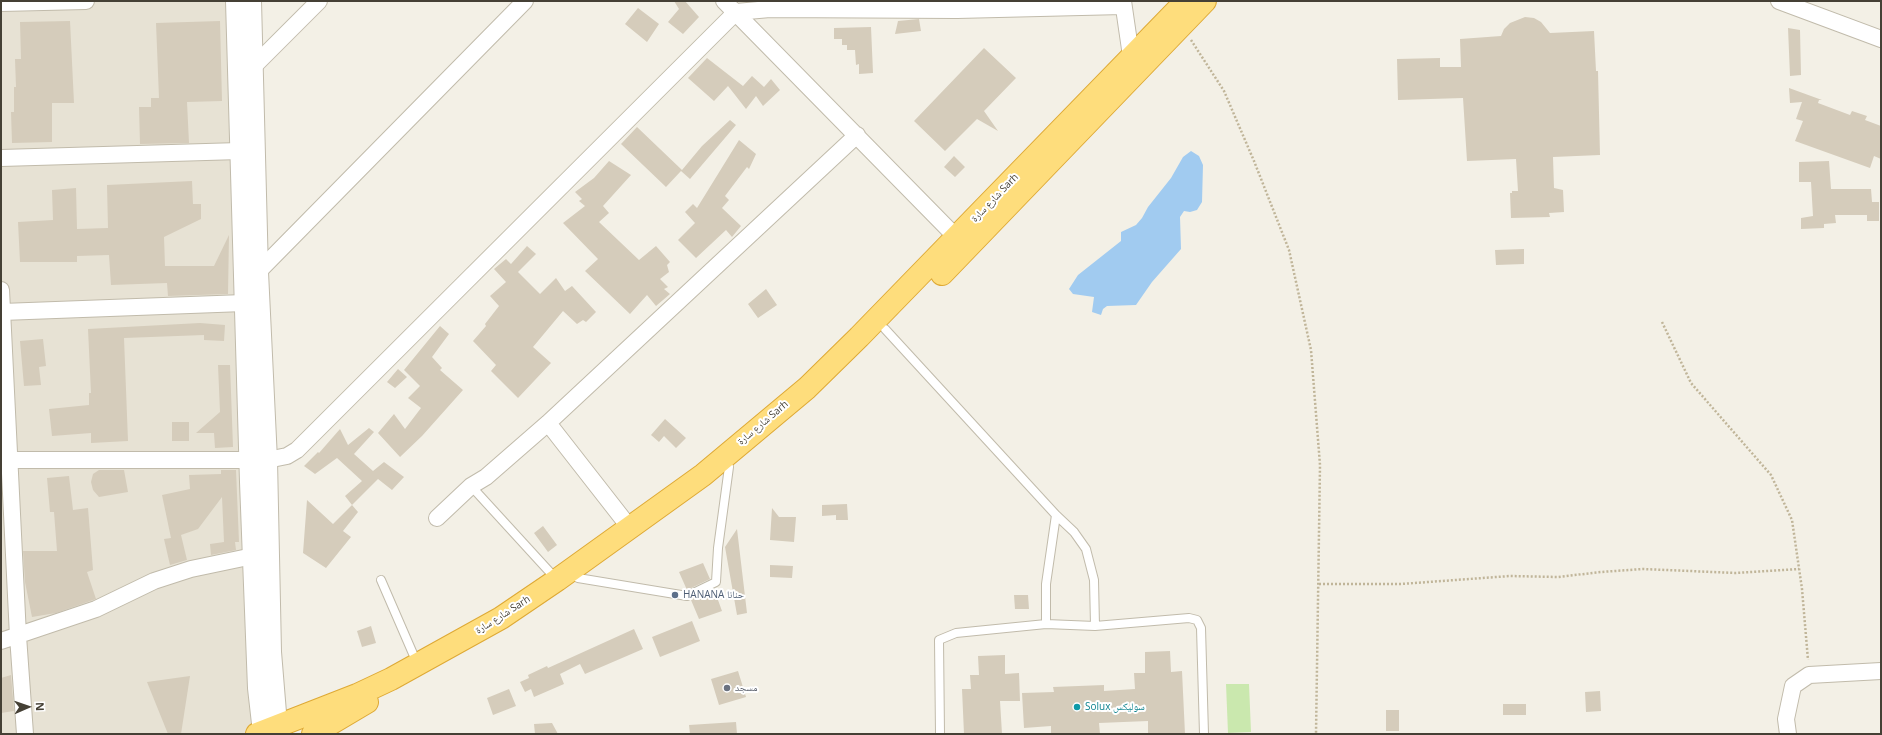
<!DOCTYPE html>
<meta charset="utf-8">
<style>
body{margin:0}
#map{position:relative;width:1882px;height:735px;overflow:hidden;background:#f3f0e6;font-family:"Open Sans",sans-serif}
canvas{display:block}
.frame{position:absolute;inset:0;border:2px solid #454035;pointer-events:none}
.north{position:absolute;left:8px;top:687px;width:40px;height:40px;-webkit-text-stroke:3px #fff;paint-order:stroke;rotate:88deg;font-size:11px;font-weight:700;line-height:16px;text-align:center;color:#454035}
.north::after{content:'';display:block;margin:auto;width:14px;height:18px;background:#454035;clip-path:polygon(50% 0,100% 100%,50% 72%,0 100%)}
</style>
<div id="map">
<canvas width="1882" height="735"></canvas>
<div class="frame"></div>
<div class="north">N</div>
</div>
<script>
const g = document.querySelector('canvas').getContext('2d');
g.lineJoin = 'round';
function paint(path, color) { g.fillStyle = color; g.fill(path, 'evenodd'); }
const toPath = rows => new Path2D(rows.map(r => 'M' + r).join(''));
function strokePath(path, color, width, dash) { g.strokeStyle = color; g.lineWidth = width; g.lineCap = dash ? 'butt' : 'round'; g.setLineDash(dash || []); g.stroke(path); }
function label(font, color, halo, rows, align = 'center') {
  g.font = font + ' "Open Sans","Noto Naskh Arabic",sans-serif'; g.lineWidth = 4; g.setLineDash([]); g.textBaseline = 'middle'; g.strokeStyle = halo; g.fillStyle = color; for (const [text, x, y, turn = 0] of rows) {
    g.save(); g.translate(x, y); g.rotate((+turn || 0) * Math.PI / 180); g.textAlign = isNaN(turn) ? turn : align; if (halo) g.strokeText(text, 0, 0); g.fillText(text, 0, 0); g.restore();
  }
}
const residential = toPath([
 [1,1,236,1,255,734,1,734]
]);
const green = toPath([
 [1226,684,1249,684,1251,732,1228,733]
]);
const water = toPath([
 [1191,151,1199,156,1203,165,1202,202,1197,210,1190,212,1184,211,1180,217,1181,249,1152,282,1136,305,1107,306,1103,309,1101,315,1092,312,1094,297,1073,294,1069,289,1078,275,1121,241,1121,232,1136,225,1142,218,1148,207,1171,178,1183,157]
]);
const building = toPath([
 [674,1,685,1,699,17,683,34,668,22,679,9],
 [638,8,659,24,647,42,625,24],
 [1525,17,1534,18,1541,22,1550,33,1594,31,1596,71,1598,71,1600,155,1553,157,1554,188,1563,190,1564,212,1549,213,1550,217,1511,218,1510,193,1512,193,1512,191,1518,191,1516,159,1467,161,1463,98,1398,100,1397,59,1440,58,1440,67,1461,67,1460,39,1501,36,1504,29,1510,23],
 [919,19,921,31,895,34,898,21],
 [70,21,74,103,52,103,52,142,12,143,11,112,14,112,14,87,16,87,15,59,21,59,20,22],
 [220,21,222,101,187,102,189,143,140,144,139,107,151,107,151,98,159,98,156,23],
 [871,27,873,73,859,74,859,64,856,65,855,50,847,50,847,45,842,45,842,39,834,39,834,28],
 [1788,28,1800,30,1801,75,1790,76],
 [984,48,1016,78,984,111,998,131,977,119,945,151,914,121],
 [707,58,743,86,752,76,764,87,771,79,780,90,763,106,756,96,746,109,728,86,714,101,688,78],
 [1789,88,1822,100,1819,100,1818,103,1850,115,1852,111,1867,116,1865,120,1881,126,1881,159,1874,156,1870,168,1795,141,1803,121,1796,119,1802,102,1790,103],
 [730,120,736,125,690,179,681,171,666,187,621,144,637,127,682,170,702,146],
 [739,140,756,154,749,169,747,167,725,196,729,200,722,208,741,226,732,237,726,230,696,258,678,240,695,223,685,212,693,204,697,208],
 [954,156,965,167,955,177,944,167],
 [609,161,631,175,603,206,609,213,599,222,639,260,656,246,670,262,667,265,669,272,660,279,668,287,664,289,670,294,656,306,647,295,630,314,585,271,598,259,563,223,585,206,579,201,582,199,575,192,594,178],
 [1829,161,1831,189,1871,189,1872,202,1879,202,1879,221,1867,221,1867,215,1835,215,1836,223,1824,224,1824,228,1801,229,1801,218,1813,216,1811,182,1799,182,1799,162],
 [192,181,193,204,201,204,201,219,164,237,165,266,214,266,229,235,228,294,168,296,167,283,111,285,109,255,77,256,77,262,20,262,18,222,53,220,52,190,76,188,77,229,108,228,107,185],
 [527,246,536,254,518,272,540,294,556,278,565,291,572,286,596,312,586,322,583,320,577,324,563,311,533,347,551,363,518,398,491,371,496,365,473,341,486,326,485,324,499,306,490,296,506,282,494,269,506,259,511,264],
 [1524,249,1524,264,1496,265,1495,250],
 [766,289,777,305,758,318,748,304],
 [200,323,225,325,224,341,204,340,204,335,124,338,128,441,91,443,91,433,52,436,49,409,89,405,89,393,91,393,88,329],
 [440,326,449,334,432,357,442,368,440,370,463,390,422,436,400,457,378,433,394,414,405,429,421,408,408,398,420,386,404,370],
 [43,339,46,366,39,367,41,385,24,386,20,341],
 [218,365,230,365,233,447,215,448,214,433,196,433,220,412],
 [398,369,407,377,395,388,387,382],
 [665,419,686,438,676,448,664,436,659,442,651,435],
 [172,422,189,422,189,441,172,441],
 [369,428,374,432,354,454,373,471,384,462,404,477,392,490,378,479,352,505,345,496,362,481,337,458,315,474,304,466,318,452,319,453,340,429,348,445],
 [99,470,124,470,128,492,99,497,93,490,91,482,93,474],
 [221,470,236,470,239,542,235,542,236,550,211,555,210,544,224,542,222,497,198,529,181,535,187,560,170,565,164,539,171,538,162,495,190,489,189,475,221,474],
 [69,476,73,510,88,508,93,570,87,572,96,599,56,613,32,617,25,582,23,551,57,551,54,512,50,512,47,478],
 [307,500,333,524,352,505,358,512,343,531,351,537,326,568,303,553],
 [847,504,848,520,836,520,836,515,822,516,822,505],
 [772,508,779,517,796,517,794,542,770,540],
 [543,526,557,545,548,552,534,533],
 [737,529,747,613,737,615,725,547],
 [703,563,710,579,687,590,679,572],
 [770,565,793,566,792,578,770,577],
 [714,589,722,611,699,619,691,600],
 [1014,595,1028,595,1029,609,1015,609],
 [692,621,700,641,660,657,652,637],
 [371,626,376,643,362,647,357,631],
 [634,629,643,649,585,674,580,664,560,674,564,684,534,697,531,689,525,692,520,682,529,678,528,675,547,666,548,668],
 [1170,651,1171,672,1182,671,1185,734,1148,734,1148,721,1099,723,1100,734,1051,734,1051,726,1024,728,1022,693,1054,692,1053,687,1104,685,1104,691,1135,689,1134,673,1145,673,1145,652],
 [1005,655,1005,674,1019,673,1020,701,1000,701,1002,734,964,734,962,689,971,689,970,675,979,675,978,656],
 [738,671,746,697,719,705,711,679],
 [11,675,14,711,1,713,1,678],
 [190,676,181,734,168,734,147,682],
 [509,689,516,706,493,715,487,698],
 [1600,691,1601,711,1586,712,1585,692],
 [1503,704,1526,704,1526,715,1503,715],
 [1386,710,1399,710,1399,731,1386,731],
 [736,722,737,734,690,734,689,725],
 [552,723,558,734,535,734,534,724]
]);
const path = toPath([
 [1191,40,1224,91,1254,161,1289,250,1311,350,1320,465,1316,734],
 [1662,322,1691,383,1771,475,1792,520,1802,589,1808,660],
 [1319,584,1401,584,1510,576,1558,577,1601,572,1643,569,1736,573,1799,569]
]);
const service = toPath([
 [885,329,1056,515,1074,532,1086,549,1094,580,1095,626],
 [471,486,557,580],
 [578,578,687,596,716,582,718,548,729,467],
 [381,580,417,663],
 [1046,624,1046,584,1056,515],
 [940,734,939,640,956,633,1046,624,1095,626,1189,618,1197,620,1201,628,1204,734]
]);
const minor = toPath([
 [724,1,957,238],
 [1123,1,1131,56],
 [1779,1,1881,39],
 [1,3,86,1],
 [253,67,319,1],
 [1,158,240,151],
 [258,272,525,1],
 [1,290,18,636,25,734],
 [2,312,244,303],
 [548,423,630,528],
 [11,460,267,460,287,456,297,450,736,12,770,9,957,10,1123,6],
 [437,518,471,486,486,477,548,423,857,135],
 [1,641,96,609,154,581,191,569,253,556],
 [1788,734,1786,719,1793,686,1809,675,1881,671]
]);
const tertiary = toPath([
 [236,1,250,482,258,688,263,732],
 [251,1,258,272,267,460,271,652,277,725]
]);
const trunk = toPath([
 [942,274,1205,1],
 [257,734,357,695,391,679,501,618,557,580,703,475,807,388,859,337,1186,1],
 [313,734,367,702]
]);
const markers = [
 [675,595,4,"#5c6f8a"],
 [727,688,4,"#6b7280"],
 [1077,707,4,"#0f9aa8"]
];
const streetNames = [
 ["شارع سارة Sarh",995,198,-46],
 ["شارع سارة Sarh",763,423,-40],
 ["شارع سارة Sarh",503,615,-32]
];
const serviceNames = [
 ["HANANA حنانا",683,595]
];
const worshipNames = [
 ["مسجد",735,688]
];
const cultureNames = [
 ["Solux سوليكس",1085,707]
];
paint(residential, '#e7e2d4');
paint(green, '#cae8ae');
paint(water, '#a1cbf0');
paint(building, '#d5ccbb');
strokePath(service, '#c1bbab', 10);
strokePath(minor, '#c1bbab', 18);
strokePath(tertiary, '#c1bbab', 22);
strokePath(trunk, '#dea935', 24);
strokePath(path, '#c0b599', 2.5, [2, 2]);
strokePath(service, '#fff', 8);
strokePath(minor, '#fff', 16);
strokePath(tertiary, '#fff', 20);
strokePath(trunk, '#fedd7c', 22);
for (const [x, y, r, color] of markers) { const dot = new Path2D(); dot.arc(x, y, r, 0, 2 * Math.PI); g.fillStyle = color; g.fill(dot); strokePath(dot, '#fff', 1.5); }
label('10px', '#454035', '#fff', streetNames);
label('10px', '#4e5e75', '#fff', serviceNames, 'left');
label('10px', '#5b616d', '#fff', worshipNames, 'left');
label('10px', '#0d838f', '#fff', cultureNames, 'left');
</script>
